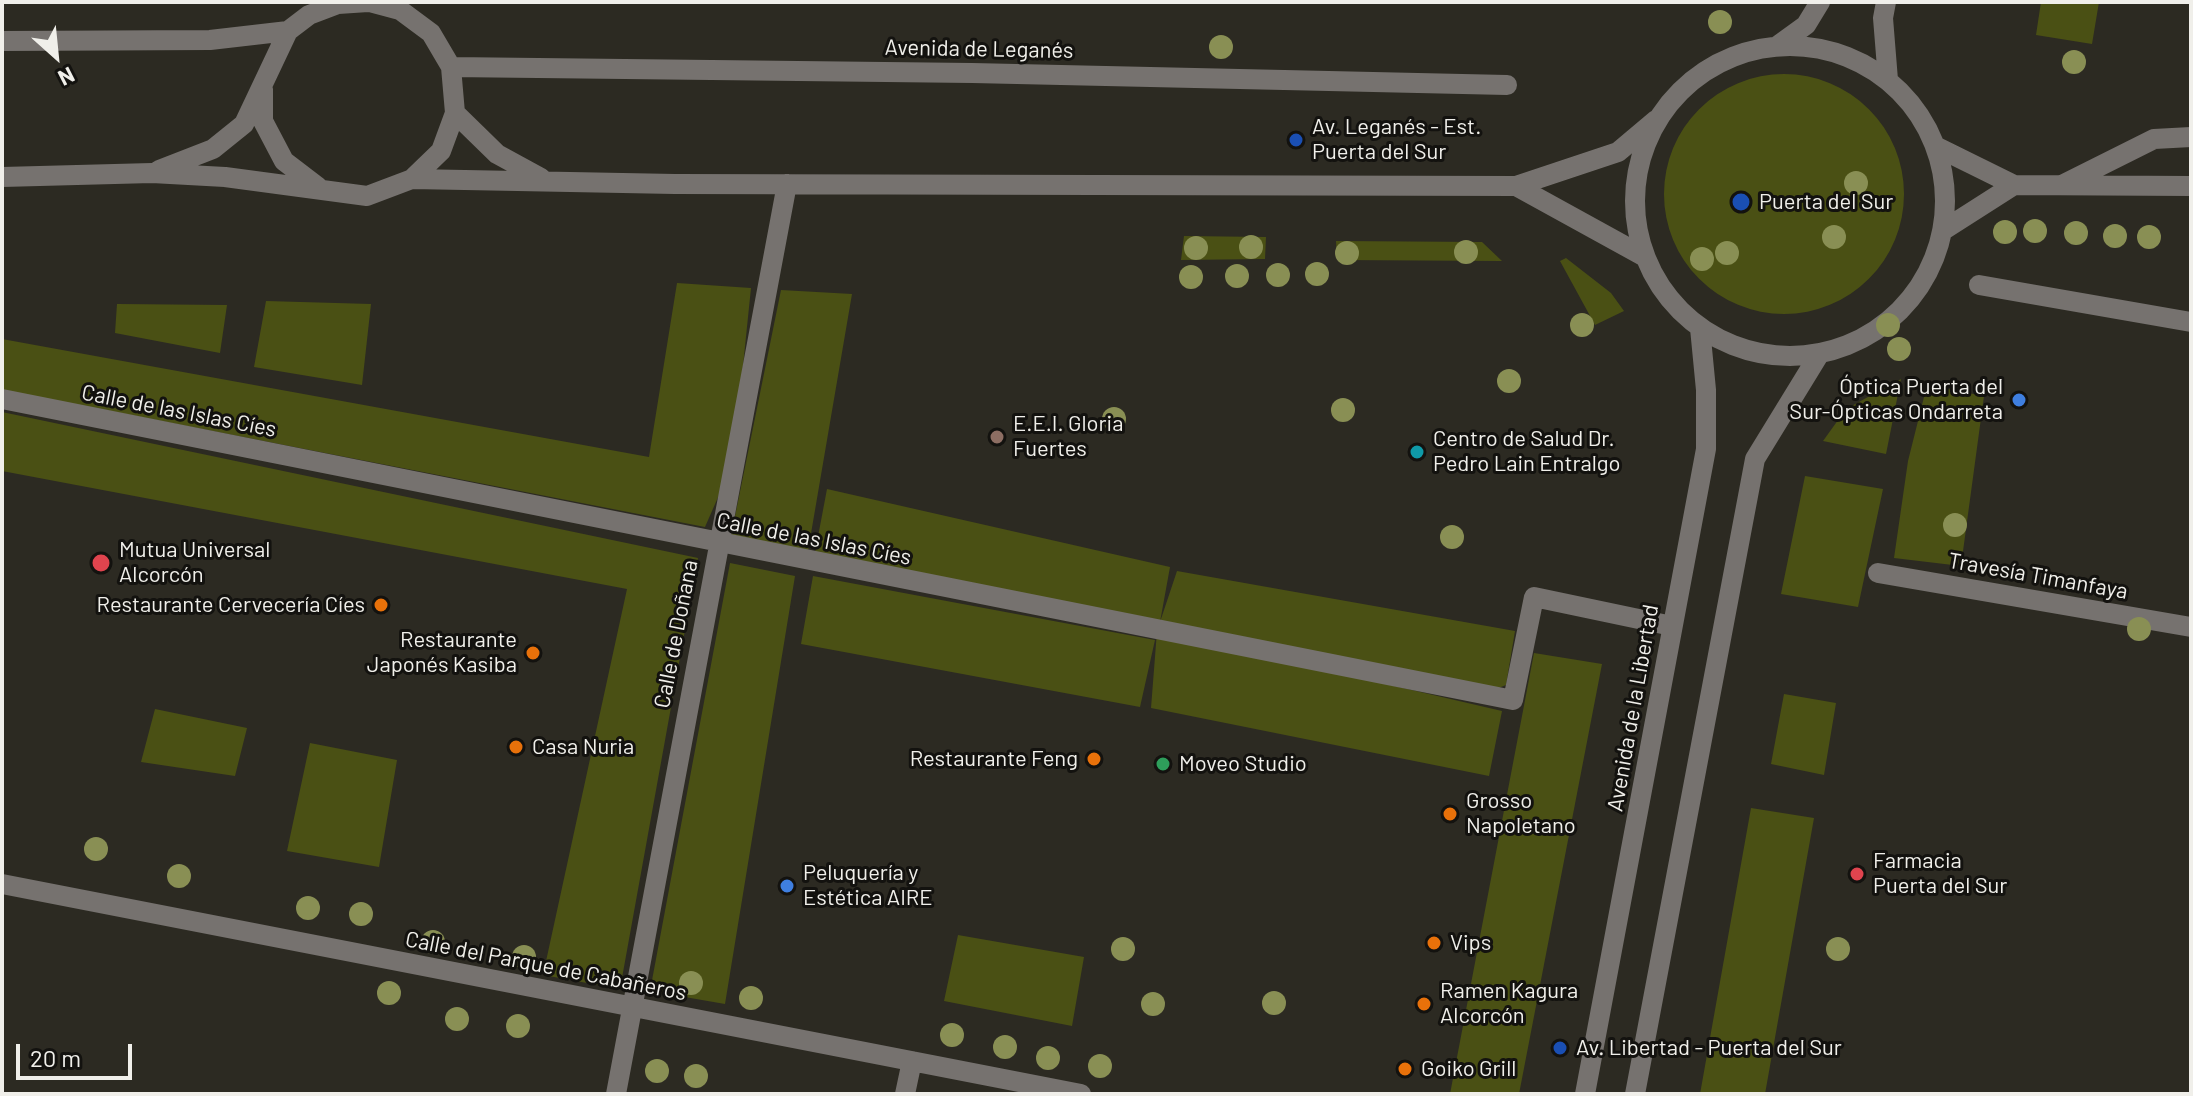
<!DOCTYPE html>
<meta charset="utf-8">
<style>
body{margin:0}
#map{position:relative;width:2193px;height:1096px;overflow:hidden;background:#2c2a22;font-family:Barlow,sans-serif}
canvas{display:block}
.frame{position:absolute;inset:0;border:4px solid #f0efea;pointer-events:none}
.north{position:absolute;left:16px;top:16px;width:80px;height:80px;-webkit-text-stroke:6px #13120f;paint-order:stroke;rotate:153deg;font-size:22px;font-weight:700;line-height:32px;text-align:center;color:#f0efea}
.north::after{content:'';display:block;margin:auto;width:28px;height:36px;background:#f0efea;clip-path:polygon(50% 0,100% 100%,50% 72%,0 100%)}
.scale{position:absolute;left:16px;top:1044px;width:116px;height:36px;box-sizing:border-box;border:4px solid #f0efea;border-top:0;padding-left:10px;font-size:24px;line-height:28px;white-space:nowrap;color:#f0efea;-webkit-text-stroke:6px #13120f;paint-order:stroke}
</style>
<div id="map">
<canvas width="2193" height="1096"></canvas>
<div class="frame"></div>
<div class="north">N</div>
<div class="scale">20 m</div>
</div>
<script>
const g = document.querySelector('canvas').getContext('2d');
g.lineJoin = 'round';
function paint(path, color) { g.fillStyle = color; g.fill(path, 'evenodd'); }
const toPath = rows => new Path2D(rows.map(r => 'M' + r).join(''));
function strokePath(path, color, width, dash) { g.strokeStyle = color; g.lineWidth = width; g.lineCap = dash ? 'butt' : 'round'; g.setLineDash(dash || []); g.stroke(path); }
function label(font, color, halo, rows, align = 'center') {
  g.font = font + ' Barlow,sans-serif'; g.lineWidth = 6; g.setLineDash([]); g.textBaseline = 'middle'; g.strokeStyle = halo; g.fillStyle = color; for (const [text, x, y, turn = 0] of rows) {
    g.save(); g.translate(x, y); g.rotate((+turn || 0) * Math.PI / 180); g.textAlign = isNaN(turn) ? turn : align; if (halo) g.strokeText(text, 0, 0); g.fillText(text, 0, 0); g.restore();
  }
}
const green = toPath([
 [2041,2,2099,2,2092,44,2036,35],
 '1664 194a120 120 0 1 1 240 0a120 120 0 1 1-240 0Z',
 [1184,236,1266,237,1265,259,1181,260],
 [1336,241,1482,242,1502,261,1337,260],
 [1566,258,1611,293,1624,311,1595,325,1560,261],
 [677,283,751,288,733,463,705,527,2,390,2,339,649,457],
 [781,290,852,294,808,551,731,536],
 [266,301,371,304,362,385,254,367],
 [117,304,227,305,220,353,115,333],
 [1901,379,1886,454,1823,441,1846,409],
 [1927,385,1984,396,1961,566,1894,558,1908,461],
 [2,412,698,558,620,989,543,975,627,589,2,471],
 [1805,476,1883,489,1858,607,1781,594],
 [827,489,1170,567,1160,622,1177,571,1515,631,1506,685,1486,693,1184,637,1502,711,1489,776,1151,708,1157,631,813,563],
 [730,563,795,576,725,1004,650,991],
 [813,576,1155,640,1140,707,801,644],
 [1534,653,1602,664,1519,1094,1450,1094],
 [1784,694,1836,703,1824,775,1771,764],
 [155,709,247,728,235,776,141,762],
 [310,743,397,760,379,867,287,851],
 [1751,808,1814,818,1765,1094,1700,1094],
 [958,935,1084,957,1072,1026,944,1001]
]);
const minor = toPath([
 [1886,2,1883,18,1888,80],
 [2,41,210,40,288,31],
 [1777,46,1806,25,1820,2],
 '1635 201a155 155 0 1 1 310 0a155 155 0 1 1-310 0Z',
 [451,67,972,73,1507,85],
 [263,89,263,121,284,161,318,187],
 [455,113,497,154,541,178],
 [1935,146,2014,185,2191,186],
 [159,170,213,149,244,124,288,31,309,15,338,4,368,2],
 [2,177,152,173,225,177,367,196,412,179,441,151,455,113,451,67,431,33,400,10,370,2],
 [412,179,675,184,1516,186,1618,152,1656,120],
 [2062,185,2154,139,2191,137],
 [1516,186,1645,257],
 [1942,231,2014,185],
 [1979,285,2191,322],
 [2,399,1513,700,1534,597,1672,626],
 [1878,573,2191,627],
 [2,884,1081,1094],
 [616,1094,787,184],
 [905,1094,912,1061],
 [1585,1094,1706,449,1706,390,1700,328],
 [1635,1094,1755,459,1820,353]
]);
const trees = [
 [1720,22],
 [1221,47],
 [2074,62],
 [1856,183],
 [2035,231],
 [2005,232],
 [2076,233],
 [2115,236],
 [1834,237],
 [2149,237],
 [1251,247],
 [1196,248],
 [1466,252],
 [1347,253],
 [1727,253],
 [1702,259],
 [1317,274],
 [1278,275],
 [1237,276],
 [1191,277],
 [1582,325],
 [1888,325],
 [1899,349],
 [1509,381],
 [1343,410],
 [1114,419],
 [1955,525],
 [1452,537],
 [2139,629],
 [96,849],
 [179,876],
 [308,908],
 [361,914],
 [433,942],
 [1123,949],
 [1838,949],
 [524,957],
 [691,983],
 [389,993],
 [751,998],
 [1274,1003],
 [1153,1004],
 [457,1019],
 [518,1026],
 [952,1035],
 [1005,1047],
 [1048,1058],
 [1100,1066],
 [657,1071],
 [696,1076]
];
const markers = [
 [1296,140,8,"#1a4fb4"],
 [1741,202,10,"#1a4fb4"],
 [2019,400,8,"#3f7fe0"],
 [997,437,8,"#8d6e63"],
 [1417,452,8,"#0f9aa8"],
 [101,563,10,"#e0444e"],
 [381,605,8,"#e8710a"],
 [533,653,8,"#e8710a"],
 [516,747,8,"#e8710a"],
 [1094,759,8,"#e8710a"],
 [1163,764,8,"#2e9e5b"],
 [1450,814,8,"#e8710a"],
 [1857,874,8,"#e0444e"],
 [787,886,8,"#3f7fe0"],
 [1434,943,8,"#e8710a"],
 [1424,1004,8,"#e8710a"],
 [1560,1048,8,"#1a4fb4"],
 [1405,1069,8,"#e8710a"]
];
const streetNames = [
 ["Avenida de Leganés",979,49,1],
 ["Calle de las Islas Cíes",179,411,11],
 ["Calle de las Islas Cíes",814,539,11],
 ["Travesía Timanfaya",2038,576,10],
 ["Calle de Doñana",676,634,-79],
 ["Avenida de la Libertad",1633,708,-80],
 ["Calle del Parque de Cabañeros",546,966,11]
];
const poiNames = [
 ["Av. Leganés - Est.",1312,127],
 ["Puerta del Sur",1312,152],
 ["Puerta del Sur",1759,202],
 ["Óptica Puerta del",2003,387,"right"],
 ["Sur-Ópticas Ondarreta",2003,412,"right"],
 ["E.E.I. Gloria",1013,424],
 ["Fuertes",1013,449],
 ["Centro de Salud Dr.",1433,439],
 ["Pedro Lain Entralgo",1433,464],
 ["Mutua Universal",119,550],
 ["Alcorcón",119,575],
 ["Restaurante Cervecería Cíes",365,605,"right"],
 ["Restaurante",517,640,"right"],
 ["Japonés Kasiba",517,665,"right"],
 ["Casa Nuria",532,747],
 ["Restaurante Feng",1078,759,"right"],
 ["Moveo Studio",1179,764],
 ["Grosso",1466,801],
 ["Napoletano",1466,826],
 ["Farmacia",1873,861],
 ["Puerta del Sur",1873,886],
 ["Peluquería y",803,873],
 ["Estética AIRE",803,898],
 ["Vips",1450,943],
 ["Ramen Kagura",1440,991],
 ["Alcorcón",1440,1016],
 ["Av. Libertad - Puerta del Sur",1576,1048],
 ["Goiko Grill",1421,1069]
];
paint(green, '#4a5014');
strokePath(minor, '#76726f', 20);
g.fillStyle = '#898f54';
for (const [x, y] of trees) { g.beginPath(); g.arc(x, y, 12, 0, 2 * Math.PI); g.fill(); }
for (const [x, y, r, color] of markers) { const dot = new Path2D(); dot.arc(x, y, r, 0, 2 * Math.PI); g.fillStyle = color; g.fill(dot); strokePath(dot, '#13120f', 3); }
label('22px', '#f0efea', '#13120f', streetNames);
label('22px', '#f0efea', '#13120f', poiNames, 'left');
</script>
